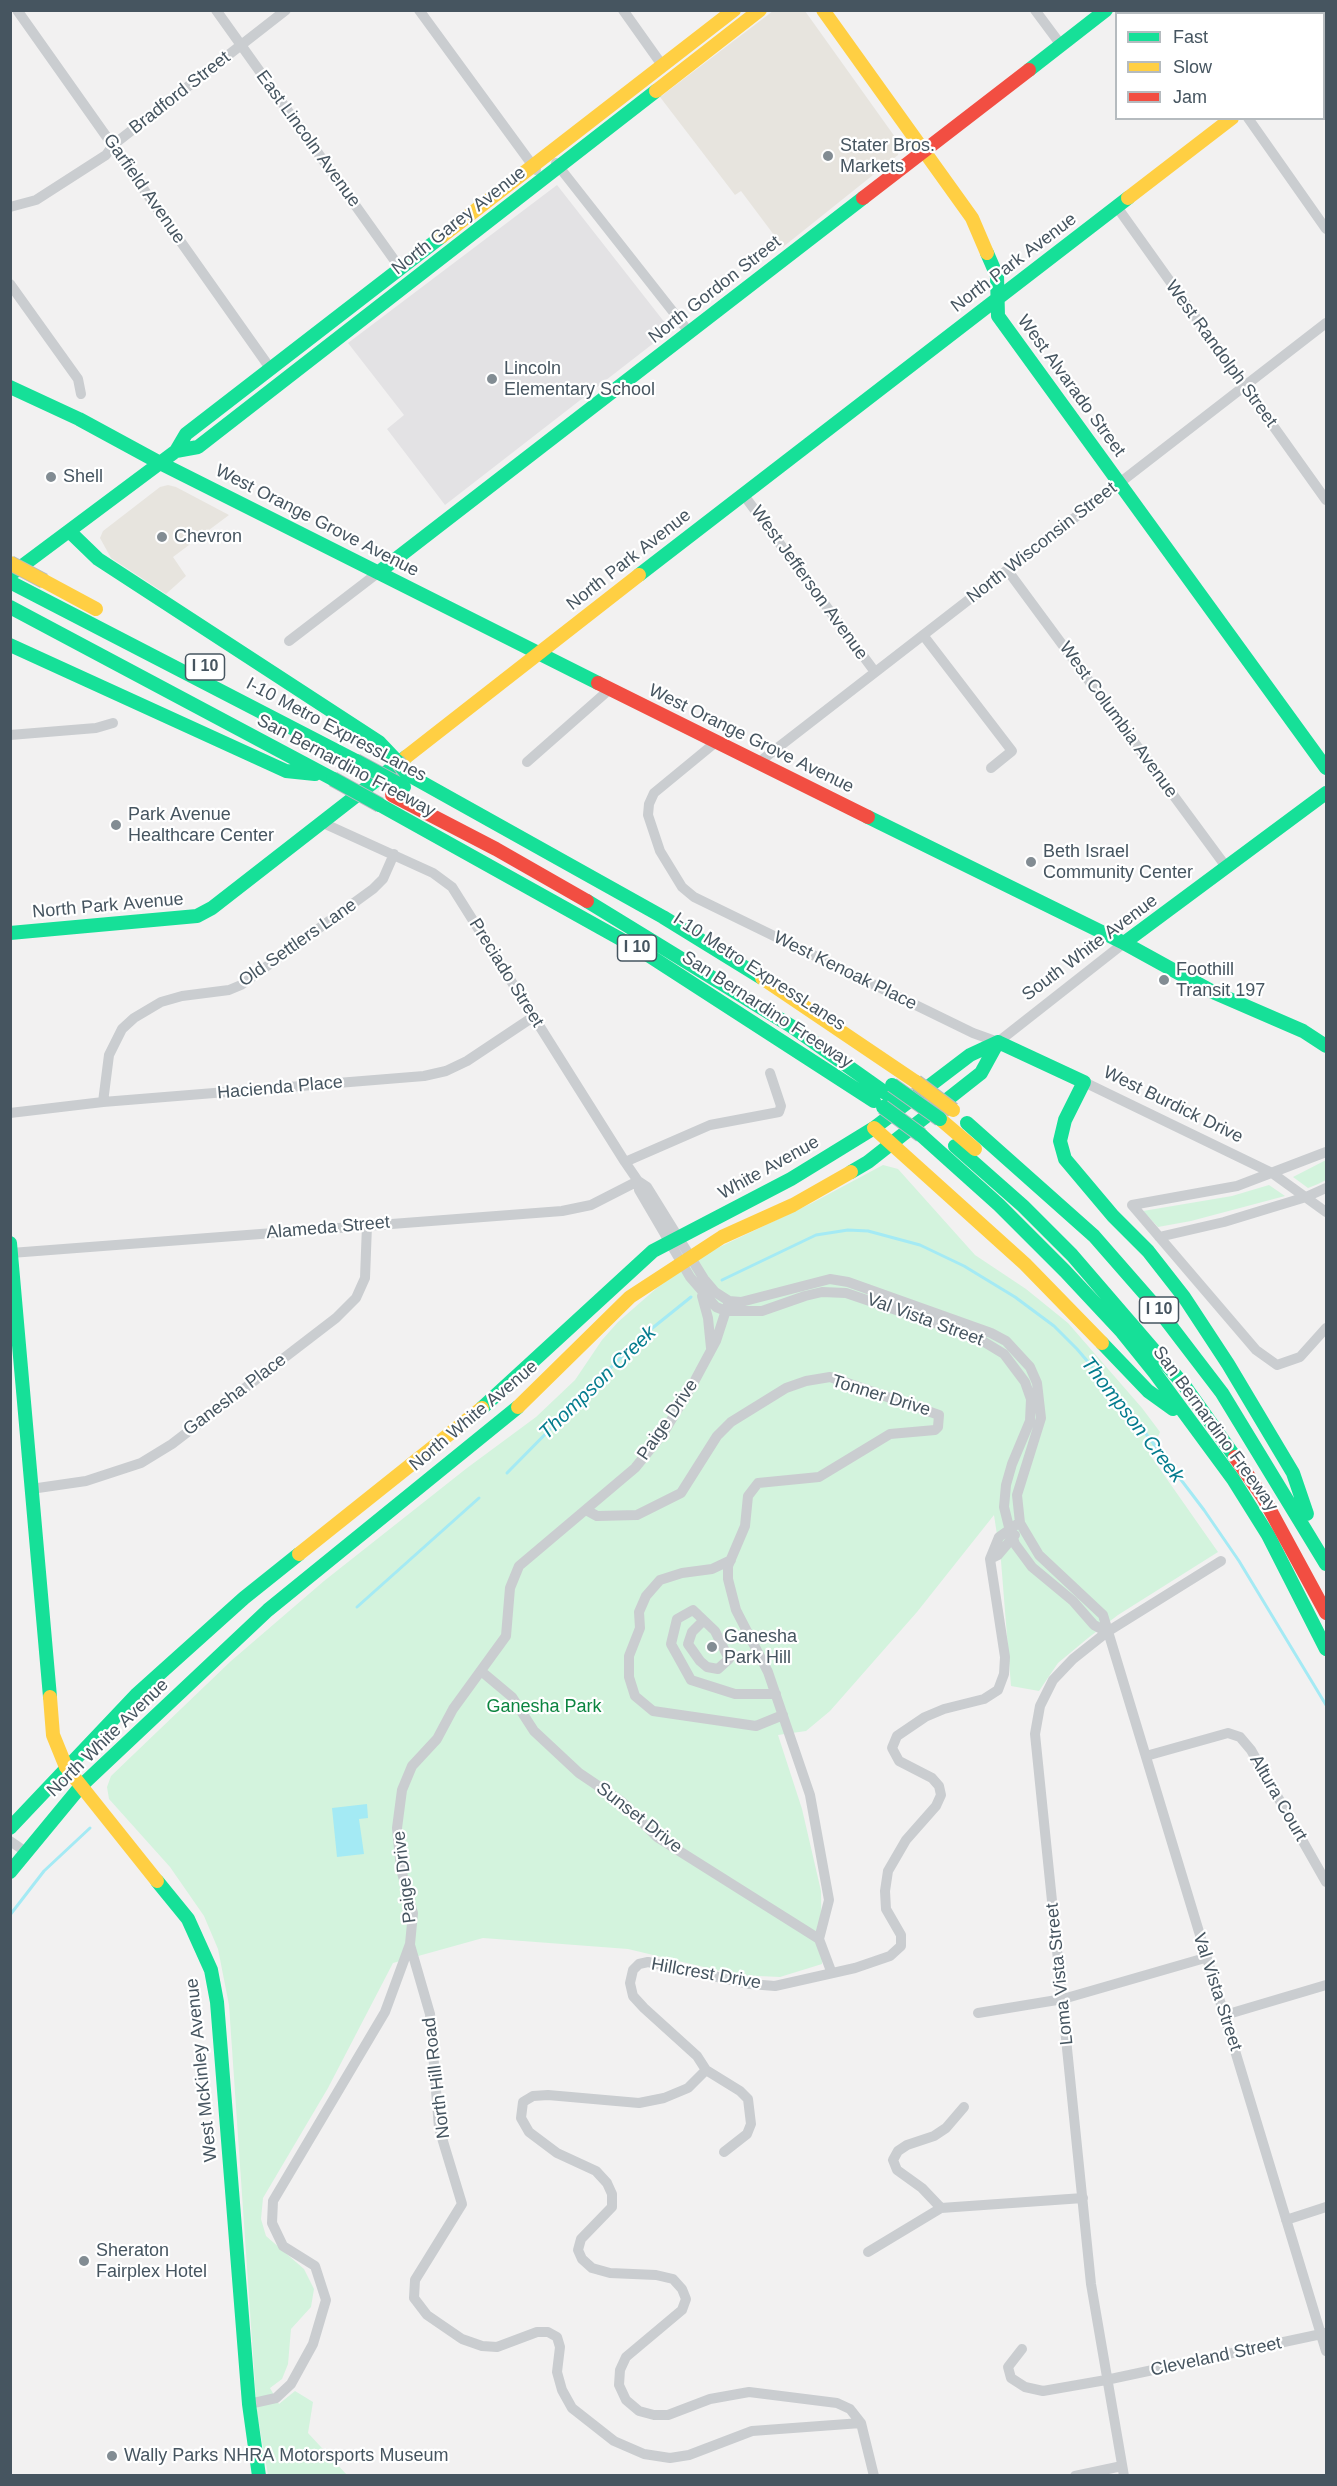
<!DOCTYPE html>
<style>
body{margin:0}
#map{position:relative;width:1337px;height:2486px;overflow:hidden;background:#f2f1f1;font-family:Helvetica,sans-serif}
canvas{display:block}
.frame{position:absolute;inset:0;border:12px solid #465560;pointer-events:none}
.legend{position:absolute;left:1115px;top:12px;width:210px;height:108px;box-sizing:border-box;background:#fff;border:2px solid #b5bbbf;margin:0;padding:8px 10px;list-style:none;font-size:18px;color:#465560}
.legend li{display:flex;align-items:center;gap:12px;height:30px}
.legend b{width:30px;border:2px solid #b5bbbf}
</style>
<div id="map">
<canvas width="1337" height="2486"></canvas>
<div class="frame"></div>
<ul class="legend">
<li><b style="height:8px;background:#16e098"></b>Fast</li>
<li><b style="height:8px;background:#ffcf43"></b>Slow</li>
<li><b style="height:8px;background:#f24e42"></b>Jam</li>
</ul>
</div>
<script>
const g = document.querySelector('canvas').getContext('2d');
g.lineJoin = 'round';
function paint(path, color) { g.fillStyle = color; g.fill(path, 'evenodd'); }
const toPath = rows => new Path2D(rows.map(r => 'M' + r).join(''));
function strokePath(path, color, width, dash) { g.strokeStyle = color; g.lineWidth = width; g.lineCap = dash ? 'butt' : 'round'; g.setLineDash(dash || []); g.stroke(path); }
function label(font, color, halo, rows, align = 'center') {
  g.font = font + ' Helvetica,sans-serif'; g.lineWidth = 4.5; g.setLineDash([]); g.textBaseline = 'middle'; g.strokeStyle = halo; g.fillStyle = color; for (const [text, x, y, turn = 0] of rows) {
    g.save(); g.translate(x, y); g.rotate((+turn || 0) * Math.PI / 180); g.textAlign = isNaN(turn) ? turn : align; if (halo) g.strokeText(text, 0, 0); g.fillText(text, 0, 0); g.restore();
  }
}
const commercial = toPath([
 [773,11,805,11,900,144,898,155,783,247,741,191,735,195,660,97],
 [168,485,176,487,229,515,173,557,186,576,166,594,111,558,100,538,103,531,160,487]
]);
const education = toPath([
 [557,185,669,328,668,332,445,505,387,429,404,415,348,343]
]);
const green = toPath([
 [1326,1160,1326,1180,1318,1184,1308,1188,1293,1177],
 [883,1165,898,1169,975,1255,1026,1289,1068,1323,1142,1408,1160,1432,1150,1455,1218,1552,1118,1615,1088,1638,1058,1663,1039,1691,1011,1686,1001,1561,994,1515,917,1612,830,1711,806,1731,778,1735,802,1809,821,1891,822,1964,780,1977,737,1975,628,1949,483,1938,393,1963,328,2088,263,2198,261,2219,266,2236,304,2269,314,2289,311,2307,291,2329,288,2364,282,2379,270,2388,279,2404,295,2391,313,2402,308,2433,347,2475,268,2475,257,2413,229,2005,218,1949,204,1916,170,1867,109,1799,107,1787,111,1776,231,1661,324,1581,467,1468,536,1417,575,1380,602,1340,618,1322,658,1287,707,1253,812,1203],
 [1269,1185,1285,1196,1191,1221,1158,1227,1143,1211,1232,1196]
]);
const water = toPath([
 [367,1804,368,1818,359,1819,364,1854,337,1857,332,1808]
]);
const stream = toPath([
 [722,1280,816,1235,848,1230,868,1231,920,1245,964,1266,1015,1297,1054,1326,1077,1349,1118,1397,1204,1510,1239,1561,1326,1705],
 [507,1473,640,1338,691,1297],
 [357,1607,479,1498],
 [10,1915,44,1871,90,1828]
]);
const street = toPath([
 [17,10,270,368],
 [216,10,400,268],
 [419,10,536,170],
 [623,10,662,65],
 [1035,10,1061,45],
 [1248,118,1326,229],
 [556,163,689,332],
 [10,207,36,200,106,155,113,145,286,10],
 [1117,207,1326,500],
 [10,284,78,379,81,394],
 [743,494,875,672],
 [1008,571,1227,868],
 [923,635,1012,751,991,768],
 [289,641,379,572],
 [10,735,96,728,113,723],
 [716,742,654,793,649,804,648,815,660,851,682,887,694,897,973,1033,998,1042,1124,943],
 [527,762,610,689],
 [758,763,1326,323],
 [323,823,433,873,452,887,625,1162,638,1181,647,1187,704,1279,715,1292,729,1301,741,1302,830,1279,848,1282,991,1333,1006,1341,1030,1367,1037,1383,1041,1418,1017,1495,1020,1523,1039,1555,1103,1615,1326,2351],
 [1084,1082,1272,1173,1326,1212],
 [103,1102,109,1055,122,1029,134,1018,161,1002,182,996,229,990,241,985,373,889,383,879,394,854],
 [10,1113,103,1102,424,1076,446,1071,467,1061,533,1017],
 [625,1162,710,1125,779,1112,781,1106,770,1073],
 [638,1181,639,1190,690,1277,716,1307,726,1311,762,1311,805,1296,822,1292,846,1293,976,1337,1004,1354,1025,1382,1031,1399,1030,1421,1012,1464,1006,1485,1004,1507,1009,1527,1015,1544,1032,1567,1073,1601,1094,1625,1107,1632],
 [1132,1205,1256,1350,1277,1365,1300,1357,1326,1328],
 [1132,1205,1237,1186,1326,1152],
 [1159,1237,1224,1222,1306,1197,1326,1188],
 [11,1253,562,1211,591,1205,638,1181],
 [702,1296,708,1318,711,1348],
 [31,1489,86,1481,141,1463,172,1444,336,1318,356,1298,365,1278,367,1225],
 [586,1510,597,1516,637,1515,681,1493,717,1436,731,1422,786,1388,806,1381,830,1377,939,1415,938,1427,935,1430,890,1434,819,1477,758,1483,748,1496,745,1526,728,1566,728,1579,736,1610,768,1672,810,1795,829,1900,819,1939,831,1971],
 [990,1559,998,1555,1015,1535],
 [731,1560,712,1569,682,1573,660,1580,646,1596,639,1612,640,1628,629,1656,629,1677,635,1696,653,1711,756,1726,783,1715],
 [703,1621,692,1632,688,1644,700,1661,707,1667,718,1669,729,1659,715,1631,693,1610,677,1619,671,1644,691,1680,735,1694,776,1694],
 [481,1671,512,1697,534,1731,579,1773,622,1802,657,1837,819,1939],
 [1146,1756,1228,1733,1240,1737,1251,1750,1326,1882],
 [10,1841,26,1852],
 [410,1945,430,2014,439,2128,462,2204,415,2280,414,2298,427,2315,462,2339,482,2346,497,2347,537,2332,548,2332,557,2337,560,2347,557,2372,562,2390,572,2408,614,2441,644,2454,670,2458,689,2455,752,2431,861,2423],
 [978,2013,1063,1999,1205,1958],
 [1225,2015,1326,1985],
 [706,2070,688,2088,664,2098,639,2103,548,2095,533,2096,523,2102,521,2118,529,2132,557,2153,596,2171,607,2183,612,2194,612,2207,581,2239,578,2250,582,2259,592,2268,610,2273,656,2275,673,2279,682,2289,686,2299,682,2310,626,2357,620,2370,619,2385,626,2400,639,2411,654,2415,668,2415,710,2399,749,2392,837,2403,850,2409,861,2423,874,2476],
 [724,2152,747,2134,751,2124,748,2099,740,2091,706,2070,697,2056,644,2008,633,1996,630,1983,633,1970,639,1964,648,1962,750,1984,775,1986,855,1968,890,1956,901,1946,901,1935,886,1909,885,1891,888,1871,906,1840,936,1806,941,1795,939,1786,932,1778,899,1761,892,1748,897,1736,925,1717,944,1709,984,1699,998,1690,1004,1674,1005,1657,990,1559,999,1537,1020,1522],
 [941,2208,922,2188,897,2170,893,2160,898,2151,907,2145,934,2136,946,2128,964,2107],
 [1286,2220,1326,2207],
 [868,2252,941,2208,1083,2198],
 [1022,2349,1008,2367,1011,2378,1025,2387,1043,2391,1106,2380,1326,2333],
 [249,2404,276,2398,291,2384,313,2344,326,2300,315,2266,283,2246,272,2223,273,2201,385,2012,410,1944,413,1913,401,1869,397,1828,402,1790,412,1766,437,1739,453,1709,506,1636,510,1588,519,1566,635,1468,664,1432,694,1382,716,1341,729,1301],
 [1075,2476,1122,2466],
 [1124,2476,1091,2284,1035,1734,1040,1706,1053,1680,1073,1659,1107,1632,1221,1561]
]);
const fast = toPath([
 [1324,47,1326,44],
 [1029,70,1106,10],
 [987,253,997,276,998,316,1326,768],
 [10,387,79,419,160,463],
 [176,451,198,447,656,91],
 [160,463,598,683],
 [69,531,98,559,379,742,397,761],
 [379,572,863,198],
 [10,575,176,451,186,434,441,237],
 [639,575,1128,198],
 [10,582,356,761],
 [10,607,333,779],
 [10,645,286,771,315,774],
 [407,774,663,917,762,978],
 [380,805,642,951,874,1101],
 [868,817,1124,943,1213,992,1303,1031,1326,1046],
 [587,901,791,1026,894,1099],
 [10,933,197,916,212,908,406,757],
 [1124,943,1326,793],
 [998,1042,1084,1082],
 [1084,1082,1065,1120,1060,1141,1065,1159,1113,1216,1148,1251,1184,1297,1228,1364,1293,1473,1307,1514],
 [967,1123,1094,1236,1157,1308,1222,1393,1326,1564],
 [921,1135,999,1205,1065,1271,1122,1332,1155,1373,1233,1479,1268,1535,1326,1649],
 [955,1146,1023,1206,1072,1255,1184,1385,1235,1457],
 [851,1172,868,1162,981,1073,998,1042],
 [10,1243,50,1697],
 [1102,1343,1148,1391,1173,1409],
 [482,1408,653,1251,791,1179,874,1128,970,1055,998,1042],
 [10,1828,136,1695,244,1598,299,1554],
 [10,1872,81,1786,268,1610,518,1407],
 [157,1881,188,1919,211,1970,217,2002,249,2404,259,2476]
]);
const slow = toPath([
 [823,10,972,218,987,253],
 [656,91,760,10],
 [1128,198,1232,118],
 [441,237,734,10],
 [44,581,96,609],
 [406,757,639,575],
 [762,978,916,1082],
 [940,1119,975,1149],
 [874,1128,1025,1264,1102,1343],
 [518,1407,630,1297,722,1237,793,1205,851,1172],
 [299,1554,482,1408],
 [50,1697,53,1735,66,1767,157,1881]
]);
const jam = toPath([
 [863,198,1029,70],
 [598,683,868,817],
 [392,795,496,849,587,901],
 [1235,1457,1263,1497,1326,1613]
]);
const fastBridge = toPath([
 [356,761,404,787],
 [397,761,407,774],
 [333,779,380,805],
 [892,1085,940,1119],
 [883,1107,921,1135]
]);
const slowBridge = toPath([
 [10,563,44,581],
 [916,1082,953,1110]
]);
const markers = [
 [828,156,6,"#828c93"],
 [492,379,6,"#828c93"],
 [51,477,6,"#828c93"],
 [162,537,6,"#828c93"],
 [116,825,6,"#828c93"],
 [1031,862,6,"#828c93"],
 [1164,980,6,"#828c93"],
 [712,1647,6,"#828c93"],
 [84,2261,6,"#828c93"],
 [112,2456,6,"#828c93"]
];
const shields = [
 [205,667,39],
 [637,948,39],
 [1159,1310,39]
];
const shieldNames = [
 ["I 10",205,667],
 ["I 10",637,948],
 ["I 10",1159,1310]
];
const streetNames = [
 ["Bradford Street",180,93,-38],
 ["East Lincoln Avenue",308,139,54],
 ["Garfield Avenue",144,189,55],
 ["North Garey Avenue",459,221,-38],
 ["North Park Avenue",1014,263,-37],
 ["North Gordon Street",715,290,-38],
 ["West Randolph Street",1221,354,54],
 ["West Alvarado Street",1071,386,54],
 ["West Orange Grove Avenue",317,521,27],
 ["North Wisconsin Street",1042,543,-38],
 ["North Park Avenue",629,560,-38],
 ["West Jefferson Avenue",809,583,54],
 ["West Columbia Avenue",1118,720,54],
 ["I-10 Metro ExpressLanes",336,730,28],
 ["West Orange Grove Avenue",751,739,26],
 ["San Bernardino Freeway",346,766,28],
 ["North Park Avenue",108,906,-5],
 ["Old Settlers Lane",298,943,-35],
 ["South White Avenue",1090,948,-37],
 ["West Kenoak Place",845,971,26],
 ["I-10 Metro ExpressLanes",759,972,33],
 ["Preciado Street",506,973,58],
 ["San Bernardino Freeway",767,1010,33],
 ["Hacienda Place",280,1088,-5],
 ["West Burdick Drive",1173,1105,26],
 ["White Avenue",769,1168,-29],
 ["Alameda Street",328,1228,-5],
 ["Val Vista Street",925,1320,20],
 ["Ganesha Place",235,1395,-37],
 ["Tonner Drive",881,1396,17],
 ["North White Avenue",474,1416,-40],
 ["Paige Drive",668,1420,-56],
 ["San Bernardino Freeway",1215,1429,54],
 ["North White Avenue",108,1738,-44],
 ["Altura Court",1278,1798,60],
 ["Sunset Drive",639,1818,38],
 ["Paige Drive",405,1877,-97],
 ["Hillcrest Drive",706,1974,10],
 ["Loma Vista Street",1060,1974,-96],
 ["Val Vista Street",1217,1992,72],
 ["West McKinley Avenue",202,2070,-96],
 ["North Hill Road",437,2078,-97],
 ["Cleveland Street",1216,2357,-12]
];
const poiNames = [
 ["Stater Bros.",840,146],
 ["Markets",840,167],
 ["Lincoln",504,369],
 ["Elementary School",504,390],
 ["Shell",63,477],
 ["Chevron",174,537],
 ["Park Avenue",128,815],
 ["Healthcare Center",128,836],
 ["Beth Israel",1043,852],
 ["Community Center",1043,873],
 ["Foothill",1176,970],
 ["Transit 197",1176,991],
 ["Ganesha",724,1637],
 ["Park Hill",724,1658],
 ["Sheraton",96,2251],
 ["Fairplex Hotel",96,2272],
 ["Wally Parks NHRA Motorsports Museum",124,2456]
];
const parkNames = [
 ["Ganesha Park",544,1707]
];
const waterNames = [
 ["Thompson Creek",598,1383,-44],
 ["Thompson Creek",1132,1420,52]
];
paint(commercial, '#e7e4de');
paint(education, '#e3e2e4');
paint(green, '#d3f3dd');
paint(water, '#a4eaf4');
strokePath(stream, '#a4eaf4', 3);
strokePath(street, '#cacdd0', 10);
strokePath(fast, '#16e098', 14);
strokePath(slow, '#ffcf43', 14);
strokePath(jam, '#f24e42', 14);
strokePath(fastBridge, '#b5bcc1', 16, []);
strokePath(slowBridge, '#b5bcc1', 16, []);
strokePath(fastBridge, '#16e098', 14);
strokePath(slowBridge, '#ffcf43', 14);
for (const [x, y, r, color] of markers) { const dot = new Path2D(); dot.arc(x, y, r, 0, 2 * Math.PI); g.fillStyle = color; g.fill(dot); strokePath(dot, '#fff', 2); }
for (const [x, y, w] of shields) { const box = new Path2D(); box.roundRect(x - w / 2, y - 13, w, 26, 4.5); g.fillStyle = '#fff'; g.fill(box); strokePath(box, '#465560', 1.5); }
label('bold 16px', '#465560', null, shieldNames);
label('18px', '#465560', '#fff', streetNames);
label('18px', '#465560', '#fff', poiNames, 'left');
label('18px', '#0c8540', '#fff', parkNames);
label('italic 20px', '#047c8e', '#fff', waterNames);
</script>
